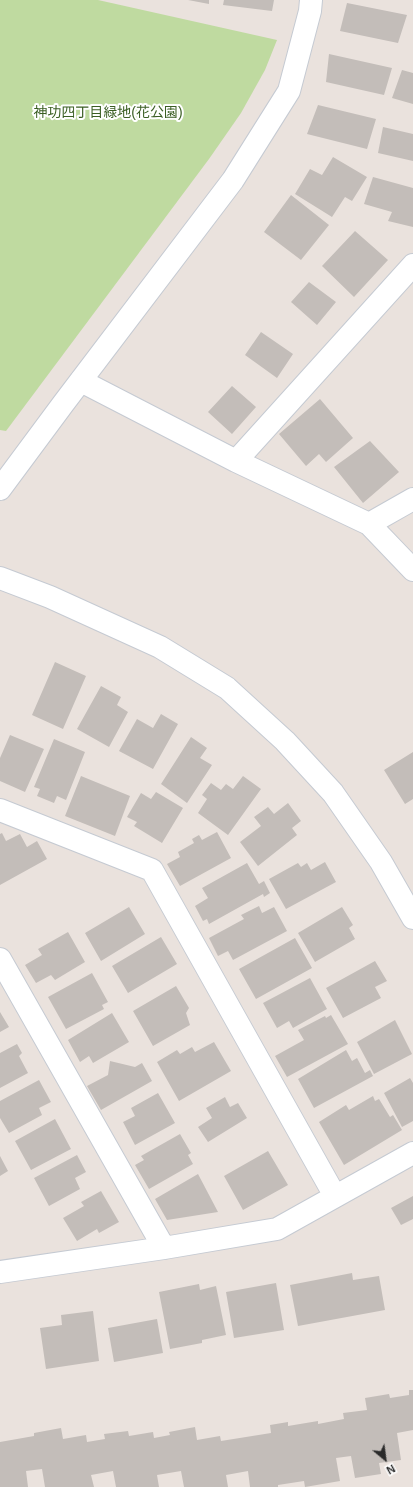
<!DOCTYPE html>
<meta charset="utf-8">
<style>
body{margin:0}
#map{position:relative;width:413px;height:1487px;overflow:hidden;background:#eae2dd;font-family:Arial,sans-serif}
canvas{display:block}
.north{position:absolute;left:365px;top:1439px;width:40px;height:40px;-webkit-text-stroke:3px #fff;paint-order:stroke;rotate:151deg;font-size:11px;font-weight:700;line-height:16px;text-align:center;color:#2a2a2a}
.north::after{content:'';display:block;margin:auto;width:14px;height:18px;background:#2a2a2a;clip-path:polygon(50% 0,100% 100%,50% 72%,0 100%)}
</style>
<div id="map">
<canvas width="413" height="1487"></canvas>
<div class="north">N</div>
</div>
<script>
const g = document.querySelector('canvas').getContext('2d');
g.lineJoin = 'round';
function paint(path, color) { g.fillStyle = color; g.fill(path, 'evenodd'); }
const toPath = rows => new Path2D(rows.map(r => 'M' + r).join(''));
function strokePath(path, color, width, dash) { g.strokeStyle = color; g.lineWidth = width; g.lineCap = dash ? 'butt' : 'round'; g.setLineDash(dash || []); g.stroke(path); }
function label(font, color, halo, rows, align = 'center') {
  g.font = font + ' Arial,"Noto Sans JP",sans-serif'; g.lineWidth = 4; g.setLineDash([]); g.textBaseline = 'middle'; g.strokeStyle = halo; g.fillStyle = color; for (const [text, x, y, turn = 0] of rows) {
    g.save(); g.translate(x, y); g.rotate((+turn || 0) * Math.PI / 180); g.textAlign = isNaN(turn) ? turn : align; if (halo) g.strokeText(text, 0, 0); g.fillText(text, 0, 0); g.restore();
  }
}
const green = toPath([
 [0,0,98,0,277,40,265,70,241,113,209,159,6,431,0,430]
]);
const building = toPath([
 [188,0,209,0,209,4],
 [224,0,274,0,272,11,223,5],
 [347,3,407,15,398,43,340,31],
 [329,54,392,68,384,95,326,82],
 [402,70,413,73,413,104,392,98],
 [318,105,376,119,367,149,307,134],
 [383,127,413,134,413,161,378,153],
 [333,157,367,177,352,201,345,197,332,217,295,194,310,169,322,175],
 [373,177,413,188,413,227,388,221,392,212,364,204],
 [291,195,329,225,301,260,264,232],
 [355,231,388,260,354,297,322,266],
 [309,282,336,302,317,325,291,302],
 [261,332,293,354,277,378,245,355],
 [232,386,256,407,232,434,208,412],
 [320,399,353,438,326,462,319,454,306,466,279,434],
 [370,441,399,472,363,503,334,467],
 [55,662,86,676,63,729,32,715],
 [101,686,121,697,117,705,128,712,109,747,77,729],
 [161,714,178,724,153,769,119,751,137,719,153,728],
 [10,735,44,749,25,792,0,781,0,758],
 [191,737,207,748,200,758,212,765,187,803,161,784],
 [54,739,85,752,66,800,57,796,54,803,37,796,40,789,34,787],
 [413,752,413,799,405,804,384,770],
 [81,776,130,796,115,836,65,816],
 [243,776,261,789,228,835,198,813,207,799,202,795,211,783,221,790,226,784,233,789],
 [156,792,183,808,162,843,134,826,137,822,127,817,141,793,151,799],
 [288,803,301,821,292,828,297,835,258,866,240,842,261,826,254,817,268,807,274,814],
 [217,832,231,858,180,886,167,864,180,857,178,852,194,843,192,839,199,835,202,840],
 [2,833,6,841,20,834,27,847,37,841,47,859,0,885,0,834],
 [325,862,336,882,286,909,269,879,298,863,301,867,307,863,311,870],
 [247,863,259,884,264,881,270,893,264,897,263,894,209,924,207,919,203,921,195,906,208,898,202,888],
 [259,906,262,913,274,907,287,931,233,960,228,951,218,956,209,938,244,919,241,915],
 [129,907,145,934,101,961,85,933],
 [342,907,353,925,349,928,355,939,315,962,298,933],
 [68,932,85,962,55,980,51,975,36,983,25,965,42,955,38,949],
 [161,937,177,964,128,993,112,966],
 [295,938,312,968,256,999,239,969],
 [375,961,387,981,375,987,381,998,343,1018,326,988],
 [92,973,108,1002,102,1005,104,1009,66,1029,48,997],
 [310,978,327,1009,293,1028,289,1021,277,1028,263,1003],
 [176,986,189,1008,186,1013,190,1025,153,1046,133,1011],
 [0,1012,9,1027,0,1032],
 [112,1013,129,1042,93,1063,89,1056,80,1062,68,1040],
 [331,1015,348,1044,287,1077,275,1056,304,1040,298,1030,325,1016,326,1018],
 [395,1020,412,1054,374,1074,357,1042],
 [214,1042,231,1071,179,1101,157,1062,177,1050,180,1054,192,1047,195,1052],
 [17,1044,22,1053,19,1056,28,1073,0,1088,0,1053],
 [346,1050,352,1061,357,1058,365,1073,370,1070,373,1076,314,1108,298,1079],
 [110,1061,135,1067,142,1063,152,1081,101,1110,87,1086,108,1075],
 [410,1078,413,1083,413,1121,402,1127,384,1093],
 [39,1080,51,1102,39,1108,42,1115,9,1133,0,1118,0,1101],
 [158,1093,175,1123,135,1145,123,1122,135,1116,131,1108],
 [373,1096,375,1101,379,1099,390,1117,393,1115,402,1130,344,1165,319,1122,346,1105,349,1110],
 [225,1097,230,1107,238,1103,247,1118,208,1142,198,1127,212,1118,206,1108],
 [55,1119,71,1149,31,1170,15,1141],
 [180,1134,191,1153,188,1155,193,1164,149,1189,135,1165,144,1160,141,1156],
 [268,1151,288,1185,243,1210,224,1176],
 [77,1155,86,1172,75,1178,80,1189,49,1206,34,1178],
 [0,1156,8,1171,0,1176],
 [198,1174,218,1212,167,1220,155,1199],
 [101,1191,119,1222,99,1233,97,1229,77,1241,63,1218,84,1206,81,1202],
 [413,1196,413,1219,401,1225,391,1208],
 [352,1273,353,1280,379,1276,385,1310,298,1326,290,1285],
 [276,1283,284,1330,234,1338,226,1292],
 [199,1284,200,1290,216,1286,226,1335,202,1340,202,1343,170,1349,159,1292],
 [93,1311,99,1361,46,1369,40,1328,62,1325,61,1315],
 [157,1319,163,1353,114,1362,108,1328],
 [409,1390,413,1390,413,1430,397,1433,401,1460,379,1463,381,1474,355,1478,351,1456,336,1458,340,1481,305,1487,304,1481,278,1485,278,1487,250,1487,248,1471,226,1475,228,1487,184,1487,181,1471,157,1475,159,1487,116,1487,113,1471,91,1475,94,1487,45,1487,42,1469,26,1471,28,1487,0,1487,0,1442,34,1436,34,1433,61,1428,63,1439,86,1435,87,1442,105,1439,104,1434,128,1431,129,1436,153,1432,154,1438,170,1435,169,1432,195,1427,197,1440,220,1436,221,1441,271,1433,270,1425,288,1422,288,1426,318,1421,318,1424,344,1419,343,1413,367,1410,365,1398,389,1394,390,1398,409,1395]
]);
const minor = toPath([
 [81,381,236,461,369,524,413,570],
 [236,461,413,265],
 [369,524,413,499],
 [0,810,152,870,335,1196],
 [0,959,164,1248],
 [0,1272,164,1248,277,1229,413,1153]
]);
const tertiary = toPath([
 [0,489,63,404,233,180,289,91,310,11,311,0],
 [0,578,50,597,160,647,227,688,285,741,333,793,381,862,413,918]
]);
const parkNames = [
 ["神功四丁目緑地(花公園)",108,113]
];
paint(green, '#bfdaa0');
paint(building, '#c3bdb9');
strokePath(minor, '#c5cad2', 24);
strokePath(tertiary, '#c5cad2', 24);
strokePath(minor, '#fff', 22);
strokePath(tertiary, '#fff', 22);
label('14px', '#3a5e23', '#fff', parkNames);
</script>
